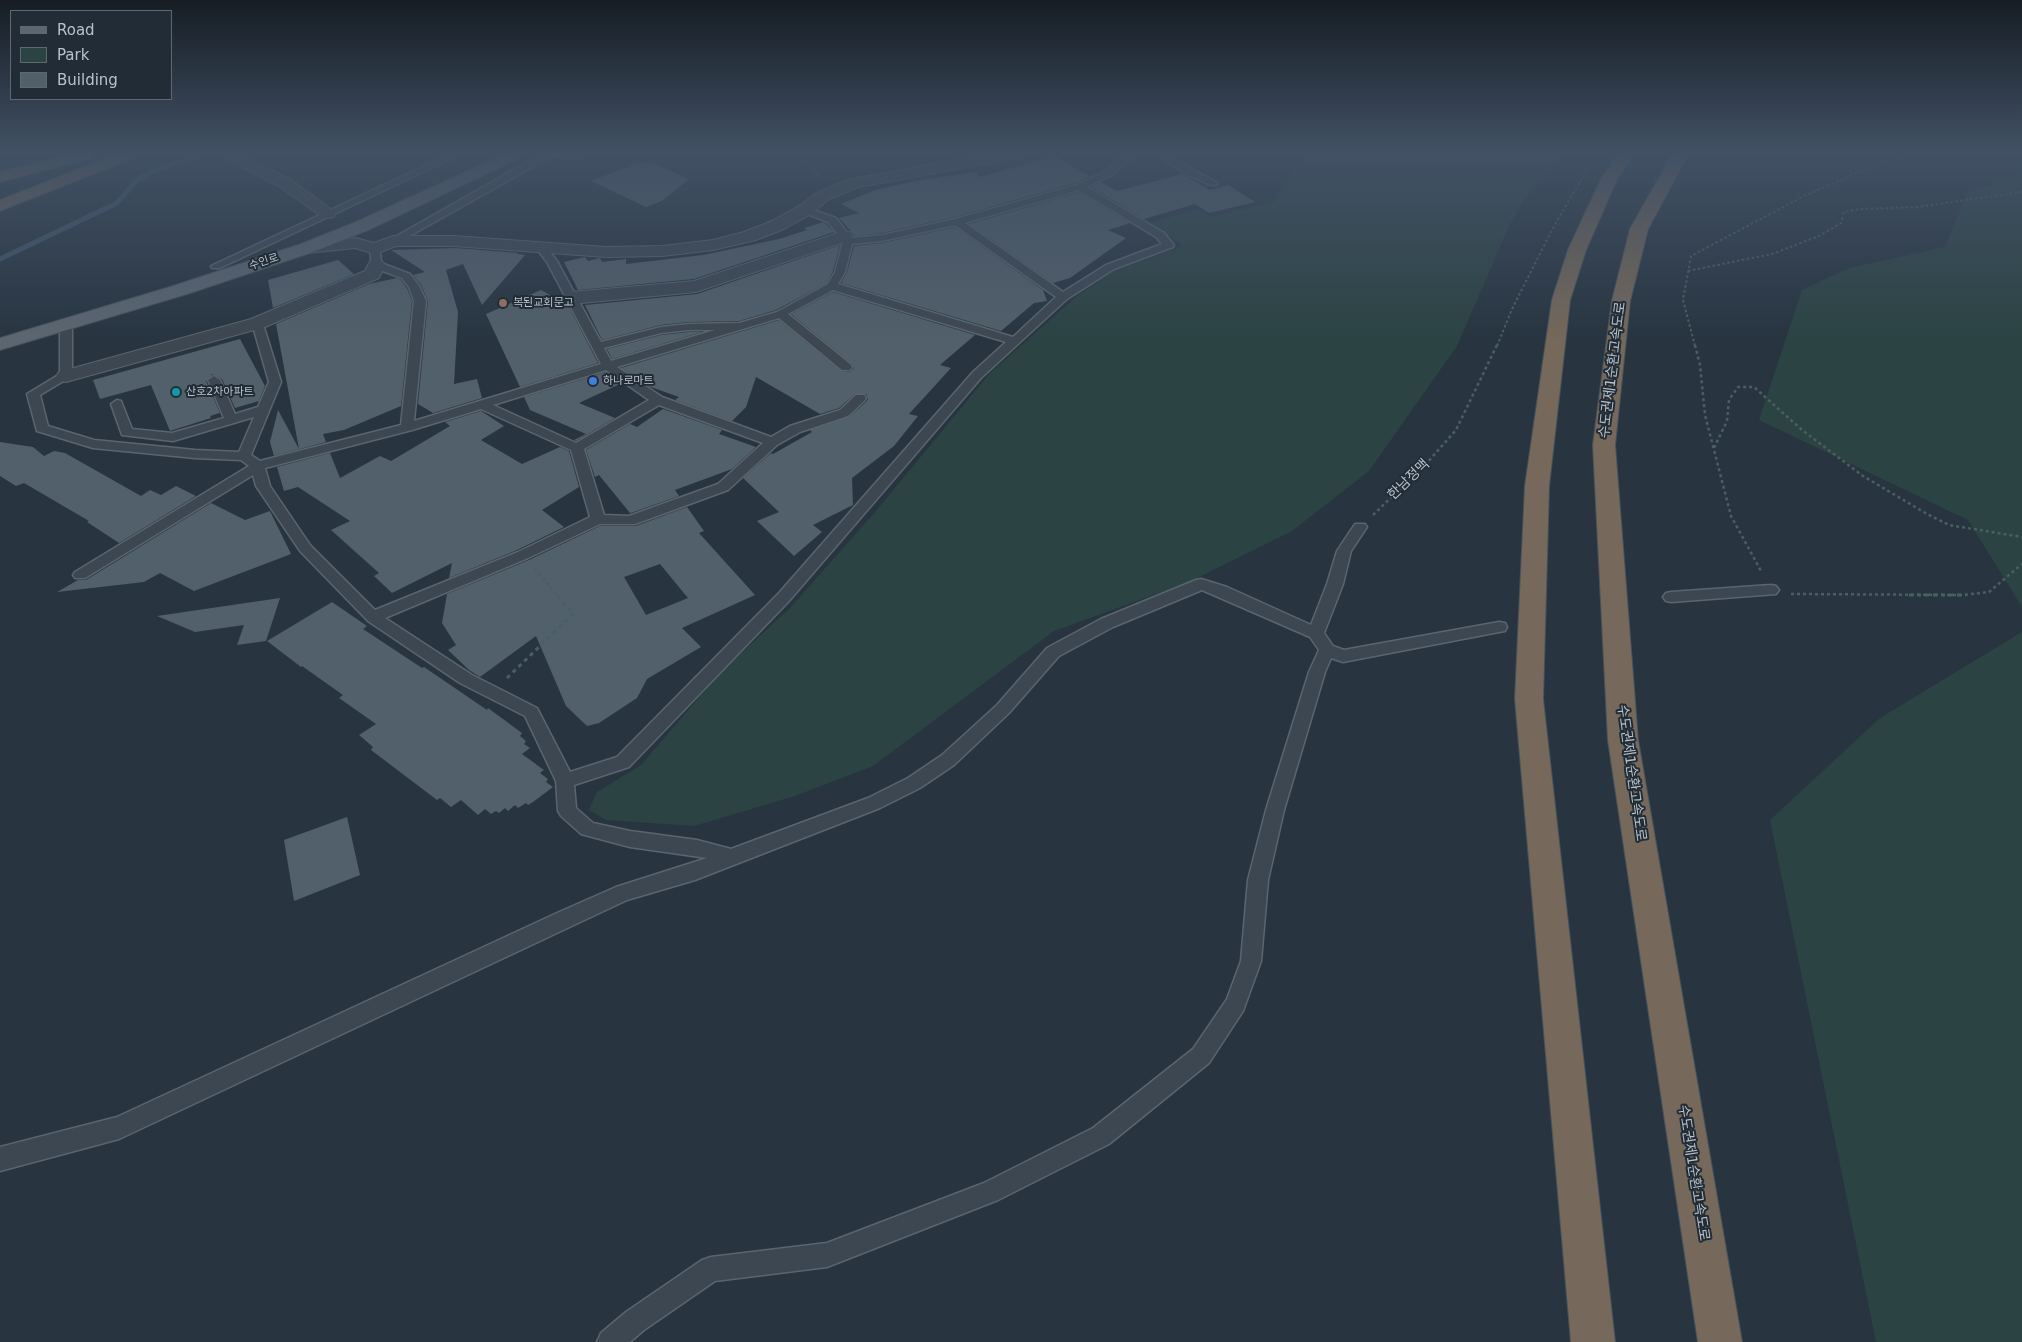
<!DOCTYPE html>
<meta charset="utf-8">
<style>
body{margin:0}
#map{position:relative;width:2022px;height:1342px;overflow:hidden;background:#283541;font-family:"DejaVu Sans",sans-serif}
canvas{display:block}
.legend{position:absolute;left:10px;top:10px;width:162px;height:90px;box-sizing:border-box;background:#212c36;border:1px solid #5e6872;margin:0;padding:6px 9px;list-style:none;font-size:15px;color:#b9c2cb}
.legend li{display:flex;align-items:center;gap:10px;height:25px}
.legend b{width:25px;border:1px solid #5e6872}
</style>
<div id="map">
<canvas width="2022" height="1342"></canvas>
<ul class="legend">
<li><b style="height:6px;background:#5b6670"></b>Road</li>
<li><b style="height:14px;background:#2b4343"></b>Park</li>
<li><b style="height:14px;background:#52606b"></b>Building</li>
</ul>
</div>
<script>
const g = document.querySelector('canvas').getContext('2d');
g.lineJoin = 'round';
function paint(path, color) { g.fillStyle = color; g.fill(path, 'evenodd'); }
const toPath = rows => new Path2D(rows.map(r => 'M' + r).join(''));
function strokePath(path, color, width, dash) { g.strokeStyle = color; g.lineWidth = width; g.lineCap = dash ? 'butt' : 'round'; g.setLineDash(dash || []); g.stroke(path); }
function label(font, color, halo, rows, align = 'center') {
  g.font = font + ' "DejaVu Sans","Noto Sans KR",sans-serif'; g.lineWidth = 4; g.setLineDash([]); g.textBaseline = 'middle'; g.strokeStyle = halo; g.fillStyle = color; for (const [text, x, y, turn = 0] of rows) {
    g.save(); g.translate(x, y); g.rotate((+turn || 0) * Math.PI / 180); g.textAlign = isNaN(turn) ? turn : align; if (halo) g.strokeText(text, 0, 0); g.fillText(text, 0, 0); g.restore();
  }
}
const green = toPath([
 [1305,153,1567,153,1535,184,1511,222,1457,346,1369,471,1292,531,1187,583,1054,631,873,766,795,796,694,826,606,820,589,810,597,792,641,765,720,673,790,608,875,512,990,373,1077,296,1114,271,1183,246,1150,223,1197,209,1211,217,1273,202],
 [2022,174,2022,607,1968,520,1759,420,1802,290,1849,268,1945,247,1968,192],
 [2022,632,2022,1342,1876,1342,1770,820,1880,718]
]);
const stream = toPath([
 [0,259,117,203,136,181,151,172,206,153]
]);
const building = toPath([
 [1054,156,1090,176,1076,183,955,217,882,233,855,236,839,218,859,213,841,204,875,190,920,180,976,172,980,177],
 [651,162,689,179,662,201,646,207,591,181,638,163],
 [1182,174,1210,190,1228,185,1255,202,1209,213,1195,204,1144,219,1091,187,1101,182,1117,191],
 [1079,192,1130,223,1108,230,1126,238,1070,278,1053,283,969,224],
 [824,222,834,232,694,279,578,290,564,262,585,257,588,261,600,258,602,262,626,259,626,264,703,255,779,239,807,230,804,228],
 [955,227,1043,290,1047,301,1034,303,1001,331,841,283,847,272,854,246,882,243],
 [840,245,833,271,827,283,776,310,739,321,689,322,661,325,602,340,585,305,697,294],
 [455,248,518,253,517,254,525,255,482,305,463,264,446,270,458,312,454,384,477,379,482,398,433,413,418,404,428,301,421,285,413,275,425,272,391,250],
 [338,260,354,274,273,308,268,280],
 [397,278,401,280,407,288,412,301,401,406,344,430,323,434,326,442,274,456,270,442,278,410,299,449,276,324,369,284],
 [541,290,568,305,598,363,520,387,486,314],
 [833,292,975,335,940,365,951,368,909,414,918,416,894,446,852,478,853,505,813,525,822,532,794,556,757,521,779,512,743,478,771,453,773,454,812,432,810,430,849,417,866,402,868,399,866,394,855,394,839,408,820,414,756,377,746,407,732,421,675,400,679,397,648,386,621,368,779,320,841,371,850,372,854,368,851,363,791,314],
 [689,332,702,332,612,359,607,349,661,335],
 [240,339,265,386,259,401,235,408,222,379,213,374,206,381,220,413,210,416,211,418,170,431,151,385,100,399,93,380],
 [606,372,622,383,579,403,615,418,576,441,574,440,586,434,530,410,524,397],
 [663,409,722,430,719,434,756,447,732,469,675,490,679,496,628,514,630,513,599,475,595,477,586,450,630,424,637,427],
 [481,411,504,426,481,440,522,464,560,447,569,451,579,487,542,510,564,527,517,550,449,578,452,563,392,593,374,576,379,573,331,530,350,521,298,487,284,491,277,467,330,453,340,478,380,456,391,461,450,426,445,422],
 [0,442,33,447,44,456,54,451,65,453,141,496,150,490,161,495,176,486,196,496,119,543,87,522,89,521,24,483,16,486,0,476],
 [211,503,245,520,270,511,291,554,194,591,160,573,144,582,57,592,78,580,86,580],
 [687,507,704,531,699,533,755,595,682,628,701,647,647,679,637,698,599,723,587,726,566,706,536,636,480,677,469,670,448,650,456,645,442,623,447,594,529,560,600,526,636,526],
 [660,564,688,598,646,615,624,577],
 [280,598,266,641,237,645,244,625,195,632,157,616],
 [332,602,367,626,363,629,422,668,424,667,487,710,488,708,522,733,520,736,526,741,524,744,530,748,522,754,544,770,540,773,548,779,546,782,553,787,533,802,528,805,526,803,518,808,515,805,508,811,505,808,499,813,496,811,491,814,485,809,478,815,461,800,451,807,440,798,437,800,371,750,373,747,359,735,376,724,339,698,343,695,302,666,301,667,267,641],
 [347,817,360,875,294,901,284,840]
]);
const pathFar2 = toPath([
 [795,153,821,177],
 [1688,271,1772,254,1819,236,1841,223,1844,212,1860,209,1917,207,2022,192],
 [1497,346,1512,309,1554,226,1597,153],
 [1695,346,1683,300,1691,256,1804,196,1887,160,1938,153]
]);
const pathFar1 = toPath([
 [1695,345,1700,365,1705,415,1731,516,1761,571],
 [1714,448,1727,421,1729,400,1738,387,1754,387,1802,430,1863,476,1927,514,1949,525,2022,537],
 [1373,515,1426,464,1456,430,1497,345],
 [535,569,558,596],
 [1791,594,1963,595,1989,592,2022,564]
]);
const path = toPath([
 [1909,595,1966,595],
 [507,678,573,614,557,595]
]);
const lane = toPath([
 [452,153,463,153,220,268,212,268,211,266,452,153],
 [543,153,574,153,581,156,576,159,552,156,397,243,393,244,388,241,543,153],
 [1128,153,1138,153,1111,175,1087,187,1164,233,1174,245,1173,247,1114,269,1067,299,981,378,789,601,629,767,574,785,576,808,593,823,630,831,697,840,731,849,868,798,908,778,942,755,997,705,1047,648,1101,619,1196,580,1201,579,1227,587,1311,625,1327,584,1337,551,1355,524,1365,524,1367,527,1351,551,1343,584,1324,633,1333,646,1344,650,1499,622,1505,623,1507,627,1505,631,1499,632,1343,662,1331,658,1325,672,1284,810,1268,880,1261,961,1243,1011,1209,1063,1109,1144,998,1200,827,1267,715,1281,644,1330,630,1342,597,1342,601,1333,626,1312,702,1260,711,1257,827,1243,984,1183,1093,1128,1193,1049,1227,999,1241,961,1248,880,1266,810,1309,672,1319,650,1310,637,1202,590,1113,627,1059,656,1009,713,954,765,920,788,880,808,695,880,627,900,119,1139,0,1171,0,1147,117,1117,557,913,616,887,707,858,630,847,581,834,561,816,558,811,556,781,525,716,460,683,368,621,300,551,256,486,253,475,85,578,75,578,73,575,75,572,249,466,241,460,195,458,93,448,37,431,27,394,60,374,60,325,62,323,66,322,72,325,72,376,40,395,48,426,94,440,195,450,239,452,254,417,173,441,122,435,111,404,117,400,121,401,132,429,172,433,224,418,208,380,214,376,220,380,235,414,258,407,269,382,252,323,254,321,262,321,281,382,251,455,260,461,401,425,414,301,409,287,402,278,372,267,370,249,371,247,379,247,380,249,381,263,410,274,419,286,426,301,414,421,601,364,547,262,537,249,538,247,546,247,557,261,601,342,661,327,689,324,739,323,777,312,828,284,835,272,843,241,828,222,802,212,802,208,808,208,836,218,851,238,882,235,955,219,1077,185,1105,171,1128,153],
 [1079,190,1156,237,1162,244,1106,265,1063,292,965,223,1079,190],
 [955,225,1056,297,1013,337,838,284,845,272,852,244,882,241,955,225],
 [833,290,1006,342,973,372,779,593,617,757,570,772,537,708,472,675,385,618,528,558,600,524,635,524,728,490,777,445,800,432,848,416,864,401,866,398,864,395,856,395,840,410,790,426,771,437,662,397,617,367,779,318,842,370,850,370,852,367,850,364,788,314,833,290],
 [689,330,715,330,611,361,604,348,661,333,689,330],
 [606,370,649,400,576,443,493,405,606,370],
 [659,405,763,443,718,484,629,516,604,515,584,449,659,405],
 [481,409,571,450,590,517,518,552,375,610,310,545,270,486,265,468,412,430,481,409],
 [1152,153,1162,153,1218,183,1216,185,1210,185,1184,173,1152,153],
 [1771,585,1776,586,1779,590,1776,594,1671,602,1666,601,1663,597,1666,593,1671,592,1771,585]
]);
const street = toPath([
 [216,153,236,153,291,180,336,213,334,217,328,218,322,217,279,186,219,156,216,153],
 [993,153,1026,153,1023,156,1018,158,858,187,829,199,811,214,784,229,756,240,713,250,662,256,606,257,453,246,396,246,375,254,355,248,307,253,301,252,298,248,301,244,307,243,356,238,374,243,393,236,453,236,606,247,662,246,713,240,744,232,772,221,799,206,817,193,848,180,993,153],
 [844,231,850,232,853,236,850,240,696,292,571,304,564,302,562,298,564,294,571,292,694,281,844,231],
 [376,260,382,261,385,265,379,278,265,327,66,382,59,380,56,376,59,372,251,319,365,271,370,261,376,260]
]);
const primary = toPath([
 [507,153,527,153,524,156,368,230,313,252,187,294,0,350,0,338,173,286,301,244,356,222,507,153]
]);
const highway = toPath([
 [76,153,92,153,94,155,91,158,0,182,0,172,76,153],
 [119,153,141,153,138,156,0,211,0,200,119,153],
 [1619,153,1635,153,1617,179,1586,250,1570,300,1549,486,1543,699,1615,1342,1571,1342,1515,699,1525,486,1552,300,1568,250,1601,179,1619,153],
 [1673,153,1689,153,1648,229,1630,301,1615,445,1638,740,1742,1342,1698,1342,1608,740,1593,445,1612,301,1630,229,1673,153]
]);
const markers = [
 [503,303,5,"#8d6e63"],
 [593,381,5,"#3f7fe0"],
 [176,392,5,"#0f9aa8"]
];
const farStreetnames = [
 ["수인로",264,262,-18]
];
const farPoinames = [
 ["복된교회문고",513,303],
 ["하나로마트",603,381],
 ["산호2차아파트",186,392]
];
const streetNames = [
 ["수도권제1순환고속도로",1613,370,-83],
 ["한남정맥",1409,480,-44],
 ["수도권제1순환고속도로",1631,773,82],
 ["수도권제1순환고속도로",1693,1173,81]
];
paint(green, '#2b4343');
strokePath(stream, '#3f5468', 5);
paint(building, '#52606b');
strokePath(lane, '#5a656e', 3);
strokePath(street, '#5a656e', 2);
strokePath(primary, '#46505a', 2);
strokePath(highway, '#47525b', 2);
strokePath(pathFar2, '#4a5f60', 2, [2.5, 2.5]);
strokePath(pathFar1, '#4a5f60', 2.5, [3, 3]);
strokePath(path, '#4a5f60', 3, [4, 4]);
paint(lane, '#3c4751');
paint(street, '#3c4751');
paint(primary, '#5b6670');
paint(highway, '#76685a');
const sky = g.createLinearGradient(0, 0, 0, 341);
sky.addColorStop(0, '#161d24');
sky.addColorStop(0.45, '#425165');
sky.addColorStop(1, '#42516500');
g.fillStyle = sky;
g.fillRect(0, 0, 2022, 341);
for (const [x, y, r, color] of markers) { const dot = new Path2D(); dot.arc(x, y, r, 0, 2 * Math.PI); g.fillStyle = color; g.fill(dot); strokePath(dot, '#212c36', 2); }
label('11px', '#b9c2cb', '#212c36', farStreetnames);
label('11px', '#b9c2cb', '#212c36', farPoinames, 'left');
label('14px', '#b9c2cb', '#212c36', streetNames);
</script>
